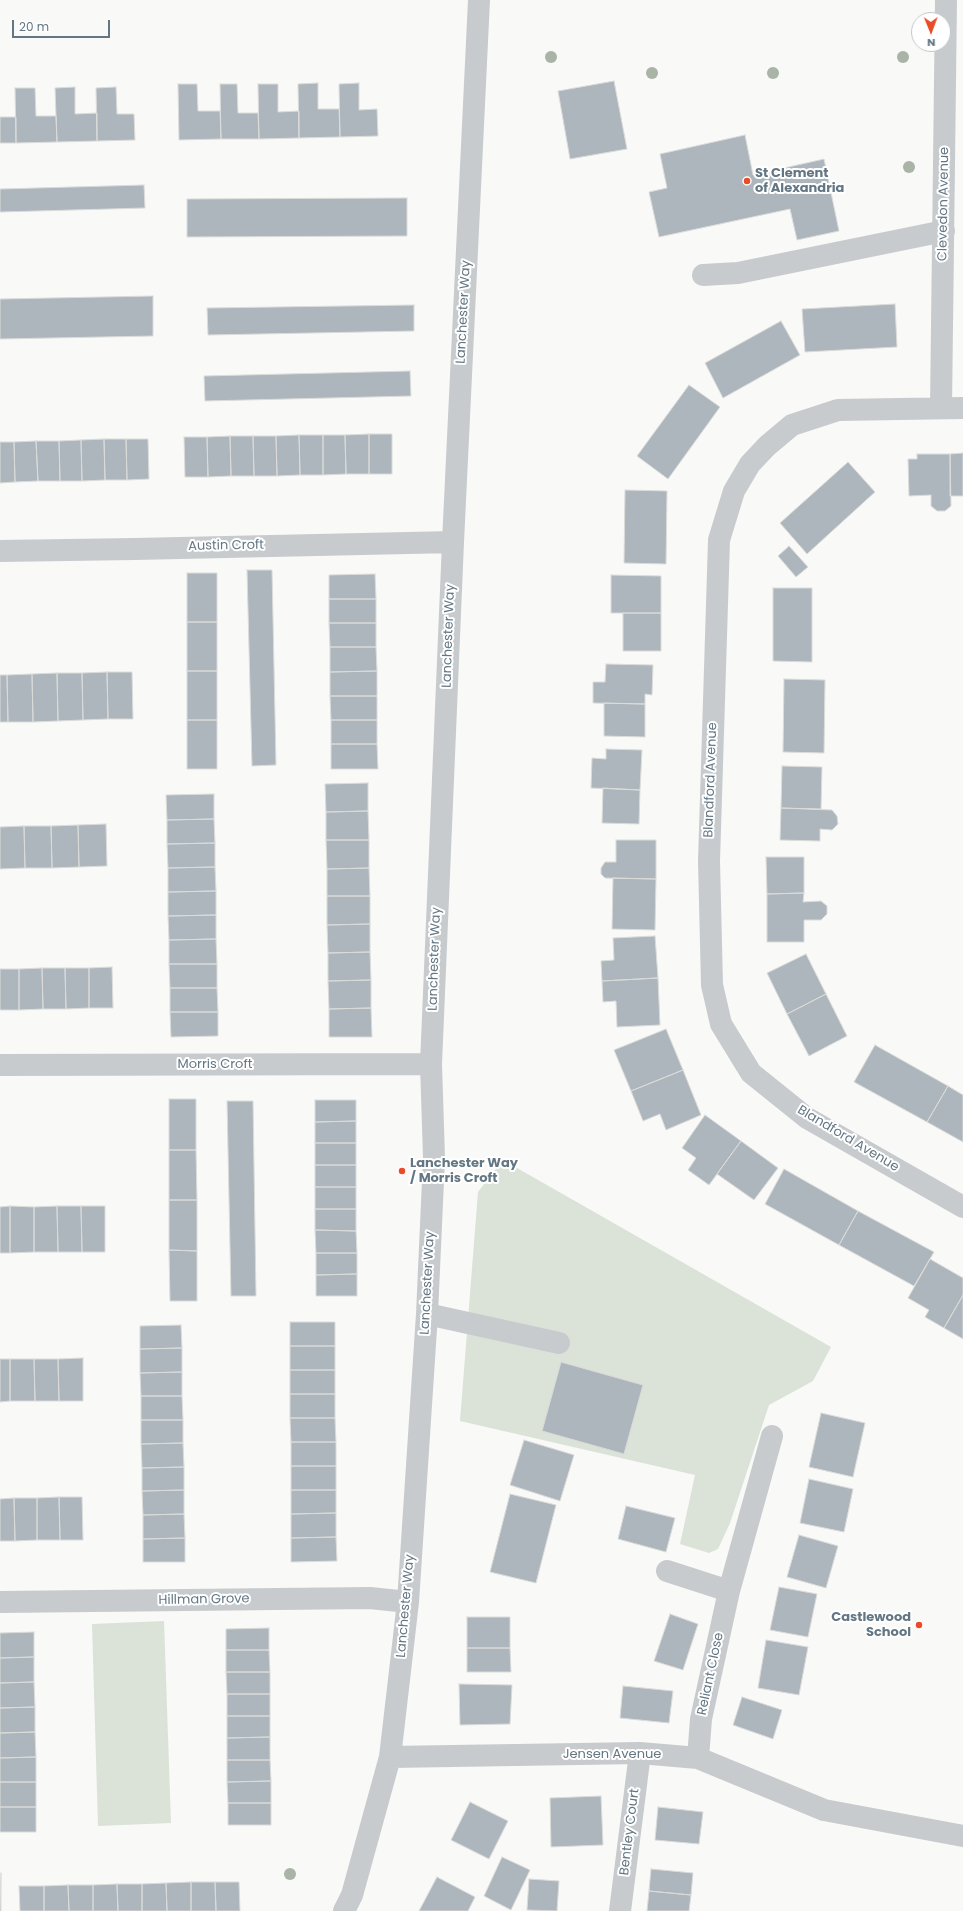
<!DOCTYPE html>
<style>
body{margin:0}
#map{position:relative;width:963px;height:1911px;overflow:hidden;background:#f9f9f7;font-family:Poppins,sans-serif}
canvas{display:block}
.north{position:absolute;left:911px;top:12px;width:40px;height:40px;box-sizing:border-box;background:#fff;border:1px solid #c1c8cd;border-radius:50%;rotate:179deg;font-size:11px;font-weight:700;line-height:16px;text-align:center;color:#637683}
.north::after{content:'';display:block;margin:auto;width:14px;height:18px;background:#e94d27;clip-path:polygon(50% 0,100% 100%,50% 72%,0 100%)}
.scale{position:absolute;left:12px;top:20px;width:98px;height:18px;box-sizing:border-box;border:2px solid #637683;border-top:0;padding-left:5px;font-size:12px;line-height:14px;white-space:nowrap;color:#637683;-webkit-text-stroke:3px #fff;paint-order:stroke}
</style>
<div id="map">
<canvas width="963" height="1911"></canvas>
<div class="north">N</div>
<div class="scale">20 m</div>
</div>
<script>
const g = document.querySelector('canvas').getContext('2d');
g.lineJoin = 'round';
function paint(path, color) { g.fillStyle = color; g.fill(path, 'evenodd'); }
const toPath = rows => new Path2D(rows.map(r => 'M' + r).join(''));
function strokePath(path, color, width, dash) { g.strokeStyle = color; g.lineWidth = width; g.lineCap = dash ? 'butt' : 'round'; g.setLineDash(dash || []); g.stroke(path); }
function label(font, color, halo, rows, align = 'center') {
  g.font = font + ' Poppins,sans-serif'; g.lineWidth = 4; g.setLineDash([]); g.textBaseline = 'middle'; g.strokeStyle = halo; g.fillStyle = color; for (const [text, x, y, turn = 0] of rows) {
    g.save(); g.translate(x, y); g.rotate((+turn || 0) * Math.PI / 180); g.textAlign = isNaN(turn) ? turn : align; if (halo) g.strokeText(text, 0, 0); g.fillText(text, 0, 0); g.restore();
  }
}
const green = toPath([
 [503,1160,831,1347,813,1381,769,1405,730,1523,718,1549,709,1553,680,1544,695,1475,460,1421,478,1192],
 [164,1621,171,1823,98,1826,92,1624]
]);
const building = toPath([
 [614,81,627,149,570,159,558,91,614,81],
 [318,83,318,109,339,109,340,137,299,138,298,84,318,83],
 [359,83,359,110,377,109,378,136,340,137,339,84,359,83],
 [178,84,197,84,198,111,220,111,221,139,179,140,178,84],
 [220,84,237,84,238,113,258,113,259,139,221,139,220,84],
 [258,84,278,84,278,112,299,111,299,138,259,139,258,84],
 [75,87,75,114,97,113,97,141,57,142,55,88,75,87],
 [116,87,117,114,134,114,135,140,97,141,96,88,116,87],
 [15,88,35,88,36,116,56,116,57,142,16,143,15,88],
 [0,117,16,117,16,143,0,143,0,117],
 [745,135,753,175,824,159,839,231,797,240,790,209,659,237,649,192,667,188,660,154,745,135],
 [144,185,145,208,0,212,0,189,144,185],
 [407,198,407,236,187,237,187,199,407,198],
 [153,296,153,336,0,339,0,299,153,296],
 [895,304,897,347,805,352,802,309,895,304],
 [414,305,414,331,208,335,207,308,414,305],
 [781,321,800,355,723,398,705,363,781,321],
 [410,371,411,396,205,401,204,376,410,371],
 [689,385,720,407,668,479,637,456,689,385],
 [369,434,392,434,392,474,369,474,369,434],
 [369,434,369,474,346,474,345,435,369,434],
 [299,435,300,475,277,476,276,436,299,435],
 [299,435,323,435,323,475,300,475,299,435],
 [323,435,345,435,346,474,323,475,323,435],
 [230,436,231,476,208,477,207,437,230,436],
 [230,436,253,436,254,476,231,476,230,436],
 [253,436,276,436,277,476,254,476,253,436],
 [184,437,207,437,208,477,185,477,184,437],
 [104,439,105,480,82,481,81,440,104,439],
 [104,439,126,439,127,480,105,480,104,439],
 [126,439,148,439,149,479,127,480,126,439],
 [81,440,82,481,60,481,59,441,81,440],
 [36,441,38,481,15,482,14,442,36,441],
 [36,441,59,441,60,481,38,481,36,441],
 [0,442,14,442,15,482,0,483,0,442],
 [963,453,963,496,950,496,950,454,963,453],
 [917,454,950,454,951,506,945,511,937,511,931,506,931,495,909,496,908,459,917,459,917,454],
 [848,462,875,492,807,554,780,523,848,462],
 [625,490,667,491,666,564,624,563,625,490],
 [789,546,808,567,796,577,778,556,789,546],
 [247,570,272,570,276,765,252,766,247,570],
 [187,573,217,573,217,622,187,622,187,573],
 [375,574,376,599,329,599,329,575,375,574],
 [611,575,661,576,661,613,611,613,611,575],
 [773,588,812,588,812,662,773,661,773,588],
 [329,599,376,599,376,623,329,623,329,599],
 [623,613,661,613,661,651,623,651,623,613],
 [187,622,217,622,217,671,187,671,187,622],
 [329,623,376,623,376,647,330,647,329,623],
 [330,647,376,647,377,671,330,672,330,647],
 [606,664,653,665,652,695,645,694,645,704,593,703,593,682,605,682,606,664],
 [187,671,217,671,217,720,187,720,187,671],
 [377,671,377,696,330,696,330,672,377,671],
 [107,672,132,672,133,719,108,719,107,672],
 [107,672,108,719,83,720,82,673,107,672],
 [57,673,58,721,33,722,32,674,57,673],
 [57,673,82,673,83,720,58,721,57,673],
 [32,674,33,722,8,722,7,675,32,674],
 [0,675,7,675,8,722,0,722,0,675],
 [784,679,825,680,824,753,783,752,784,679],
 [330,696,377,696,377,720,331,720,330,696],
 [604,703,645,704,645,737,604,736,604,703],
 [187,720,217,720,217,769,187,769,187,720],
 [331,720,377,720,377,744,331,744,331,720],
 [331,744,377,744,378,769,331,769,331,744],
 [606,749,642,750,640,790,591,788,592,758,606,759,606,749],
 [782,766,822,767,821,809,781,808,782,766],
 [368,783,368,811,326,812,325,784,368,783],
 [603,788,640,790,639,824,602,823,603,788],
 [214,794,214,819,167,820,166,795,214,794],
 [781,808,832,810,837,816,838,824,832,830,820,829,820,841,780,840,781,808],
 [368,811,369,840,326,840,326,812,368,811],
 [214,819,215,843,167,844,167,820,214,819],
 [106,824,107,866,79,867,78,825,106,824],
 [78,825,79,867,52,868,51,826,78,825],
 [24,826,25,868,0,869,0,827,24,826],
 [24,826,51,826,52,868,25,868,24,826],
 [326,840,369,840,369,868,327,869,326,840],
 [616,840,656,840,656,879,605,878,601,874,601,868,605,862,616,862,616,840],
 [215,843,215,867,168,868,167,844,215,843],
 [766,857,804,857,804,893,767,894,766,857],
 [215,867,216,891,168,892,168,868,215,867],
 [369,868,370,896,327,896,327,869,369,868],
 [613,878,656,879,655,930,612,929,613,878],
 [216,891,216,915,168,916,168,892,216,891],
 [804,893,803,902,821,901,827,906,827,914,821,920,804,920,804,942,767,942,767,894,804,893],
 [327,896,370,896,370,924,327,925,327,896],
 [216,915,216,939,169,940,168,916,216,915],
 [370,924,370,952,328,953,327,925,370,924],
 [655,936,658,978,602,981,601,961,614,960,613,938,655,936],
 [216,939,217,964,169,964,169,940,216,939],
 [370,952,371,980,328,981,328,953,370,952],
 [806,954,826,994,787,1014,767,973,806,954],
 [169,964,217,964,217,988,170,988,169,964],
 [112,967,113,1008,89,1008,89,968,112,967],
 [42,968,43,1009,19,1010,19,969,42,968],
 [42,968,65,968,66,1009,43,1009,42,968],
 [65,968,89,968,89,1008,66,1009,65,968],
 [0,969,19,969,19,1010,0,1010,0,969],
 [658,978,660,1025,617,1027,616,1001,603,1002,602,981,658,978],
 [371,980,371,1008,329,1009,328,981,371,980],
 [170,988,217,988,218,1012,170,1012,170,988],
 [826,994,847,1036,809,1056,787,1014,826,994],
 [371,1008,372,1037,329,1037,329,1009,371,1008],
 [170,1012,218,1012,218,1036,171,1037,170,1012],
 [666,1029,683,1070,631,1091,614,1050,666,1029],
 [875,1045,948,1086,927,1122,854,1082,875,1045],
 [683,1070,701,1115,666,1130,660,1114,643,1121,631,1091,683,1070],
 [948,1086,963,1095,963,1142,927,1122,948,1086],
 [169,1099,196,1099,196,1150,169,1150,169,1099],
 [315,1100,356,1100,356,1121,315,1122,315,1100],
 [227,1101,253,1101,256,1296,231,1296,227,1101],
 [705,1115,741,1141,709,1185,688,1170,696,1158,682,1148,705,1115],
 [356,1121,356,1143,315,1143,315,1122,356,1121],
 [741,1141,778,1168,754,1200,717,1174,741,1141],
 [315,1143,356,1143,356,1165,315,1165,315,1143],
 [169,1150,196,1150,197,1200,169,1200,169,1150],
 [315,1165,356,1165,356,1187,315,1187,315,1165],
 [784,1169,858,1211,839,1245,765,1204,784,1169],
 [315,1187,356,1187,356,1209,315,1209,315,1187],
 [169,1200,197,1200,197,1251,169,1250,169,1200],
 [10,1206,10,1253,0,1253,0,1207,10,1206],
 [10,1206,34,1207,34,1252,10,1253,10,1206],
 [57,1206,58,1252,34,1252,34,1207,57,1206],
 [57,1206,81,1206,82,1252,58,1252,57,1206],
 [81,1206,105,1206,105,1252,82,1252,81,1206],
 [315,1209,356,1209,356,1231,315,1230,315,1209],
 [858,1211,934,1252,914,1286,839,1245,858,1211],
 [315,1230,356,1231,357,1253,316,1253,315,1230],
 [169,1250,197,1251,197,1301,170,1301,169,1250],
 [316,1253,357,1253,357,1274,316,1275,316,1253],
 [930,1259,963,1278,963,1295,944,1328,925,1317,929,1310,908,1298,930,1259],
 [357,1274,357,1296,316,1296,316,1275,357,1274],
 [963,1295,963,1339,944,1328,963,1295],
 [290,1322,335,1322,335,1346,290,1346,290,1322],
 [181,1325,182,1348,140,1349,140,1326,181,1325],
 [290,1346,335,1346,335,1370,290,1370,290,1346],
 [182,1348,182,1372,140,1373,140,1349,182,1348],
 [83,1358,83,1401,59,1401,58,1359,83,1358],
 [0,1359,10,1359,10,1401,0,1402,0,1359],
 [10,1359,34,1359,35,1401,10,1401,10,1359],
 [34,1359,58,1359,59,1401,35,1401,34,1359],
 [561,1362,643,1385,624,1454,542,1431,561,1362],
 [290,1370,335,1370,335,1394,290,1394,290,1370],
 [182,1372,182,1396,141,1396,140,1373,182,1372],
 [290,1394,335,1394,335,1418,290,1418,290,1394],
 [141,1396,182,1396,183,1420,141,1420,141,1396],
 [821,1413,865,1423,853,1477,809,1467,821,1413],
 [290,1418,335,1418,336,1442,291,1442,290,1418],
 [141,1420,183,1420,183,1443,141,1444,141,1420],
 [524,1440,574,1455,560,1501,510,1485,524,1440],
 [291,1442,336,1442,336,1466,291,1466,291,1442],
 [183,1443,184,1467,142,1468,141,1444,183,1443],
 [291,1466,336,1466,336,1490,291,1490,291,1466],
 [184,1467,184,1490,142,1491,142,1468,184,1467],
 [809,1479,853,1489,844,1532,800,1523,809,1479],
 [184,1490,184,1514,143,1515,142,1491,184,1490],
 [291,1490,336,1490,336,1513,291,1514,291,1490],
 [510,1494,556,1505,536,1583,490,1572,510,1494],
 [59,1497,82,1497,83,1540,60,1540,59,1497],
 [59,1497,60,1540,37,1540,37,1498,59,1497],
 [14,1498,15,1541,0,1541,0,1499,14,1498],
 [14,1498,37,1498,37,1540,15,1541,14,1498],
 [626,1506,675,1518,666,1552,618,1539,626,1506],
 [336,1513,336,1537,291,1538,291,1514,336,1513],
 [184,1514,185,1538,143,1539,143,1515,184,1514],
 [799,1535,838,1546,826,1588,787,1577,799,1535],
 [336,1537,337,1561,291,1562,291,1538,336,1537],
 [185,1538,185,1562,143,1562,143,1539,185,1538],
 [779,1587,817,1594,808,1637,770,1630,779,1587],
 [670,1614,698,1624,683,1670,654,1661,670,1614],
 [467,1617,510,1617,510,1648,467,1648,467,1617],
 [269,1628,269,1650,226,1650,226,1629,269,1628],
 [34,1632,34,1657,0,1658,0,1633,34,1632],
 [766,1640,808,1647,799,1695,758,1688,766,1640],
 [467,1648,510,1648,511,1672,467,1672,467,1648],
 [226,1650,269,1650,270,1672,226,1672,226,1650],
 [34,1657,34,1682,0,1683,0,1658,34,1657],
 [226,1672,270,1672,270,1694,227,1694,226,1672],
 [34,1682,35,1707,0,1708,0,1683,34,1682],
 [459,1684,512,1685,510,1724,460,1725,459,1684],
 [623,1686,673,1691,669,1723,620,1718,623,1686],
 [227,1694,270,1694,270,1716,227,1716,227,1694],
 [742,1697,782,1710,773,1739,733,1725,742,1697],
 [35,1707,35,1732,0,1733,0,1708,35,1707],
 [227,1716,270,1716,270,1737,227,1738,227,1716],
 [35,1732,36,1757,0,1758,0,1733,35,1732],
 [270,1737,270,1760,227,1760,227,1738,270,1737],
 [36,1757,36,1782,0,1782,0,1758,36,1757],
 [227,1760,270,1760,271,1781,227,1782,227,1760],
 [271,1781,271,1803,228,1803,227,1782,271,1781],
 [0,1782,36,1782,36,1807,0,1807,0,1782],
 [601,1796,603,1845,551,1847,550,1798,601,1796],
 [470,1802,508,1821,489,1859,451,1840,470,1802],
 [228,1803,271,1803,271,1825,228,1825,228,1803],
 [0,1807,36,1807,36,1832,0,1832,0,1807],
 [658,1807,703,1812,699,1844,655,1840,658,1807],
 [502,1857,530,1870,511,1910,484,1896,502,1857],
 [651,1869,693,1873,691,1895,649,1891,651,1869],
 [1,1873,1,1911,0,1911,1,1873],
 [437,1877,475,1897,468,1911,419,1911,437,1877],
 [529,1879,559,1881,557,1911,527,1910,529,1879],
 [191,1882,191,1911,167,1911,166,1883,191,1882],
 [191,1882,215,1882,216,1911,191,1911,191,1882],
 [215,1882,239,1882,240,1911,216,1911,215,1882],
 [166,1883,167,1911,142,1911,142,1884,166,1883],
 [117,1884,118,1911,93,1911,93,1885,117,1884],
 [117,1884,142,1884,142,1911,118,1911,117,1884],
 [68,1885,69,1911,44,1911,44,1886,68,1885],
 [68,1885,93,1885,93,1911,69,1911,68,1885],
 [19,1886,44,1886,44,1911,20,1911,19,1886],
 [649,1891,691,1895,689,1911,647,1911,649,1891]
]);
const minor = toPath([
 [703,275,738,273,944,231],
 [941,408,946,0],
 [963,408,838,410,792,425,767,446,750,464,734,491,719,540,709,861,712,985,721,1024,751,1073,807,1118,963,1207],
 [0,551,135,549,453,542],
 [0,1065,431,1064],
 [427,1314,559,1343],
 [667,1571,729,1591],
 [0,1602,370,1598,408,1602],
 [390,1757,640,1753,698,1758,824,1810,963,1836],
 [698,1758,701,1719,729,1591,772,1436],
 [344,1911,352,1895,390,1757,408,1602,427,1314,434,1158,431,1064,453,542,479,0],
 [620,1911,640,1753]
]);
const trees = [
 [551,57],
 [903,57],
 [652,73],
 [773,73],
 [909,167],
 [290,1874]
];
const markers = [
 [747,181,4,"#e94d27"],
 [402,1171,4,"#e94d27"],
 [919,1625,4,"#e94d27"]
];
const poiNames = [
 ["St Clement",755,174],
 ["of Alexandria",755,189],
 ["Lanchester Way",410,1164],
 ["/ Morris Croft",410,1179],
 ["Castlewood",911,1618,"right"],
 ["School",911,1633,"right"]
];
const streetNames = [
 ["Clevedon Avenue",944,204,-89],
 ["Lanchester Way",464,312,-87],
 ["Austin Croft",226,546,-1],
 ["Lanchester Way",449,636,-88],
 ["Blandford Avenue",711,780,-88],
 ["Lanchester Way",435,959,-88],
 ["Morris Croft",215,1065],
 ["Blandford Avenue",848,1139,31],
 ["Lanchester Way",428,1283,-87],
 ["Hillman Grove",204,1600,-1],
 ["Lanchester Way",406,1606,-85],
 ["Reliant Close",711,1674,-78],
 ["Jensen Avenue",612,1755],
 ["Bentley Court",630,1832,-83]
];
paint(green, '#dbe2d8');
paint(building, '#adb6bc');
strokePath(building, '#dbdbd9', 1);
strokePath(minor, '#c7cbce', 22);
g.fillStyle = '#a9b3a6';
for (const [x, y] of trees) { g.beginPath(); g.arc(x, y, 6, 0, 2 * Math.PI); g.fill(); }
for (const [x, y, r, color] of markers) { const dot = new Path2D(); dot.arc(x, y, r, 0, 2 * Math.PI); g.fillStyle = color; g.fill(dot); strokePath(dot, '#fff', 1.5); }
label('bold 13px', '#637683', '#fff', poiNames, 'left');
label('13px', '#637683', '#fff', streetNames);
</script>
